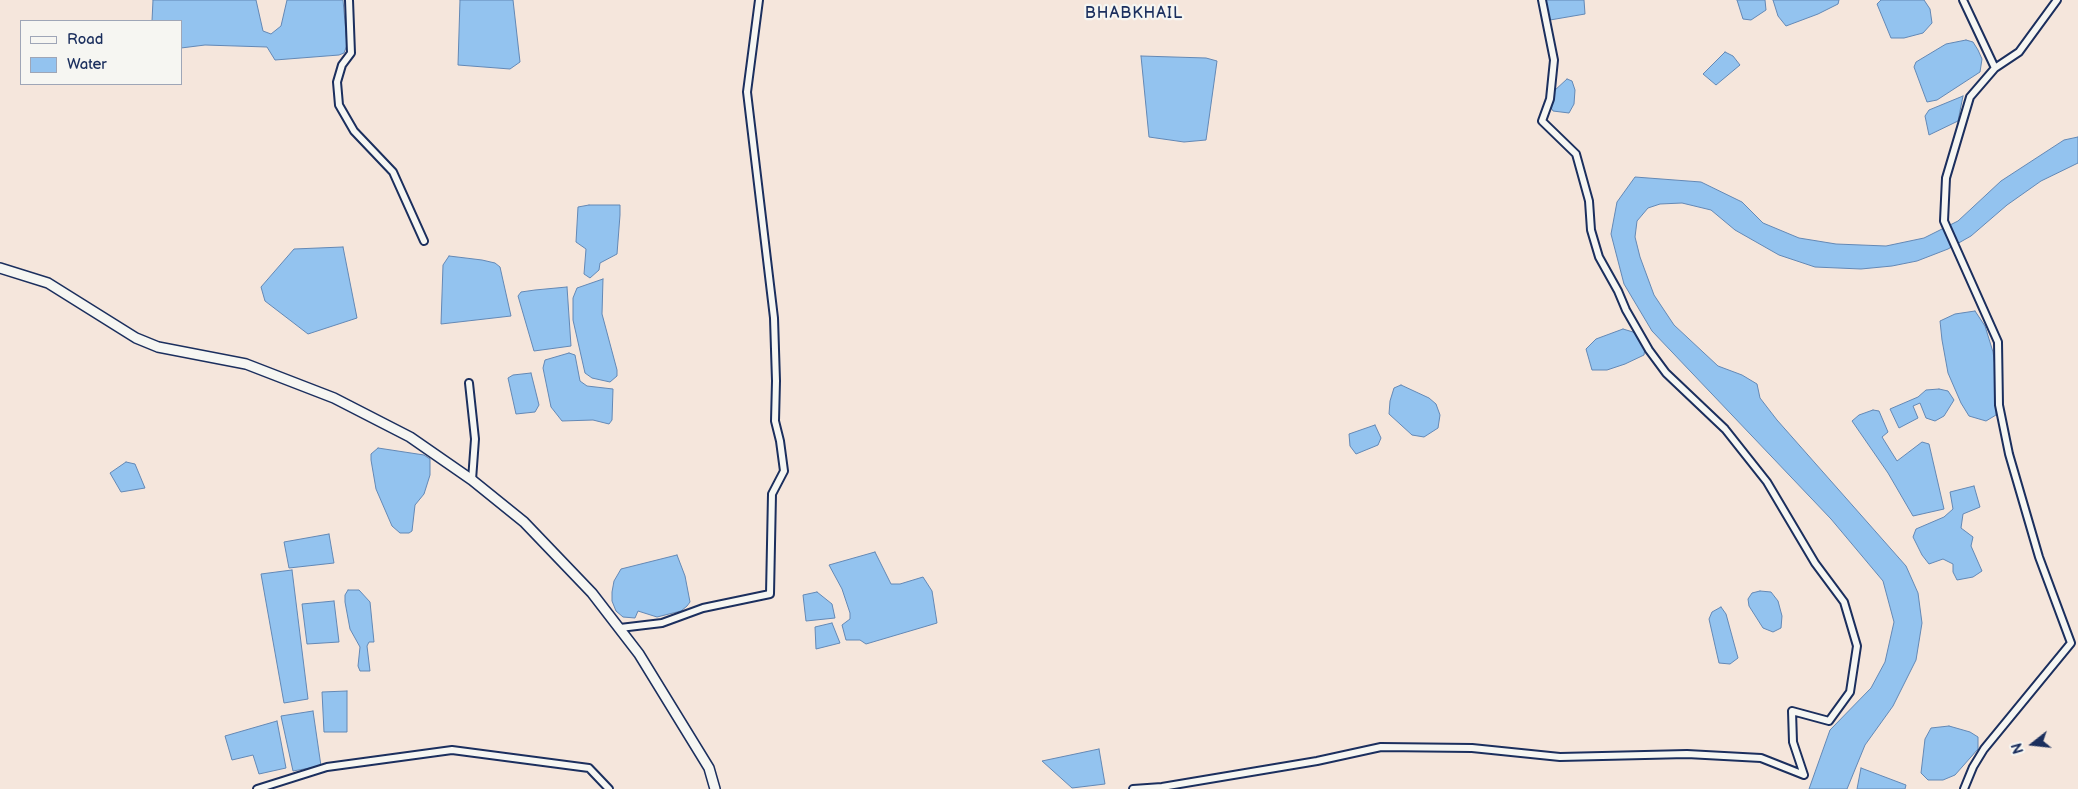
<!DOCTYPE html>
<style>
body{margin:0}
#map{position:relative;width:2078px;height:789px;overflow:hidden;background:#f5e6dc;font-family:"Balsamiq Sans",sans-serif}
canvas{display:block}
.legend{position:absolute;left:20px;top:20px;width:162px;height:65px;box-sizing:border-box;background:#f6f6f2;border:1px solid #9ea6b7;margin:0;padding:6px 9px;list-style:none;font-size:15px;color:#1b2f5e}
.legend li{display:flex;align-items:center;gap:10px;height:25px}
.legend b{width:25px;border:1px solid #9ea6b7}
.north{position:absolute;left:2008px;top:719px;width:50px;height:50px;-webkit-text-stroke:4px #f6f6f2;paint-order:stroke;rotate:254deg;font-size:14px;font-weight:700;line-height:20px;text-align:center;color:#1b2f5e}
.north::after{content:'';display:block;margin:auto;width:18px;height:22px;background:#1b2f5e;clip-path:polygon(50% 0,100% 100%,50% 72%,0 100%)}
</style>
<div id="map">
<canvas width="2078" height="789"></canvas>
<ul class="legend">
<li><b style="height:6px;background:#f6f6f2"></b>Road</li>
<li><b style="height:14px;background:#93c3ef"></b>Water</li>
</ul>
<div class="north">N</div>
</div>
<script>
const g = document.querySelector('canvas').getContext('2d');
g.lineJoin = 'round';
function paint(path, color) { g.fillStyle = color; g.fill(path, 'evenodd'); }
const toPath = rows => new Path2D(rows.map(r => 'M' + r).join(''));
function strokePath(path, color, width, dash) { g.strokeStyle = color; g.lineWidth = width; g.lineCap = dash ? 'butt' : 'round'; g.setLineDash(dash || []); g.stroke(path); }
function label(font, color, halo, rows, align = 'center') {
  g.font = font + ' "Balsamiq Sans",sans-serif'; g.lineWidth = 4.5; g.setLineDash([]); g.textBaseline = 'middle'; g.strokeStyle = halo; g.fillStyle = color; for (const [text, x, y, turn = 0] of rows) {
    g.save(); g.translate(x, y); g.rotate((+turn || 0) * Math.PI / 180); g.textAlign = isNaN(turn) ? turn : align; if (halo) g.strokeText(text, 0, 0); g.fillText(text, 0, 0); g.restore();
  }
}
const water = toPath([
 [153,0,256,0,263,31,271,34,281,26,287,0,343,0,347,45,344,53,339,55,275,60,267,47,205,45,181,48,181,21,152,21,153,0],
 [460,0,513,0,520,62,510,69,458,65,460,0],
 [1545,0,1584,0,1585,14,1550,20,1545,0],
 [1737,0,1765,0,1766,10,1751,20,1743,19,1737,0],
 [1773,0,1839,0,1838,4,1818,14,1786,26,1778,16,1773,0],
 [1881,0,1924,0,1930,9,1932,23,1923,33,1904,38,1891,38,1877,4,1881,0],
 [1966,40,1973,42,1978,50,1982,59,1980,72,1937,100,1927,102,1914,67,1916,62,1946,44,1966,40],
 [1725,52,1733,56,1740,65,1716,85,1703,74,1725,52],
 [1141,56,1206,58,1217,61,1206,140,1184,142,1149,137,1141,56],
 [1567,79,1572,81,1575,90,1574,104,1569,113,1553,111,1550,106,1554,91,1567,79],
 [1963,96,1958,121,1929,135,1925,116,1929,110,1963,96],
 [2078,137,2078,163,2041,181,2007,205,1971,236,1948,249,1917,261,1892,266,1861,269,1815,267,1779,255,1735,230,1711,210,1682,203,1660,204,1648,208,1637,221,1635,237,1640,257,1654,295,1674,325,1718,366,1742,375,1757,384,1760,398,1777,420,1906,566,1918,593,1922,623,1916,660,1893,706,1865,745,1847,789,1809,789,1830,730,1871,688,1885,662,1894,622,1883,581,1831,519,1652,331,1624,284,1611,234,1617,202,1635,177,1701,182,1742,202,1763,223,1799,238,1836,244,1886,246,1924,238,1958,221,2001,181,2064,140,2078,137],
 [589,205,620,205,620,215,617,254,600,263,599,270,590,278,584,274,586,249,576,242,578,207,589,205],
 [343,247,357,318,308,334,265,301,261,287,294,249,343,247],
 [449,256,482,260,495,263,500,267,511,316,441,324,443,265,449,256],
 [603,279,602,314,617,370,617,376,610,382,592,378,585,373,573,320,573,298,577,288,603,279],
 [567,287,571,346,534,351,518,296,521,292,535,290,567,287],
 [1975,311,1985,326,1993,352,1996,373,1996,415,1986,421,1969,416,1961,403,1948,373,1942,340,1940,321,1955,314,1975,311],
 [1623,329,1633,332,1638,337,1645,347,1644,355,1625,364,1607,370,1592,370,1586,349,1596,339,1623,329],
 [569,353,575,355,580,381,587,386,613,389,612,420,609,424,593,420,562,421,551,407,543,368,545,360,569,353],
 [531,373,539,405,535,412,516,414,508,378,513,375,531,373],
 [1401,385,1429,398,1436,404,1440,415,1438,428,1424,437,1412,435,1389,414,1390,401,1394,388,1401,385],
 [1939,389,1948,391,1954,400,1944,416,1935,421,1926,418,1920,403,1913,406,1918,418,1899,428,1890,409,1918,397,1926,390,1939,389],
 [1873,410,1879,411,1888,432,1882,437,1897,461,1922,442,1929,444,1944,509,1913,516,1888,473,1852,421,1859,415,1873,410],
 [1375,425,1381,438,1378,445,1356,454,1350,446,1349,434,1375,425],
 [378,448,424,455,430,459,430,475,424,494,415,505,412,531,409,533,400,533,392,526,376,489,371,460,371,454,378,448],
 [126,462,135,464,145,488,121,492,110,473,126,462],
 [1974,486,1980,507,1963,514,1961,528,1973,537,1971,546,1982,571,1973,577,1957,580,1953,572,1953,564,1943,559,1929,564,1922,555,1913,537,1916,529,1944,517,1953,509,1950,492,1974,486],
 [329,534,334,563,289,568,284,542,329,534],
 [875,552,891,584,900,584,923,577,932,591,937,623,866,644,860,640,846,640,842,625,850,619,850,613,842,589,829,565,875,552],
 [677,555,685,576,690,602,687,606,681,611,657,617,638,611,635,618,623,617,616,611,612,601,612,592,614,581,621,569,677,555],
 [292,570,308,699,284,703,261,574,292,570],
 [348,590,359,590,370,602,374,642,369,642,367,646,370,671,360,671,358,666,360,647,350,629,345,602,345,595,348,590],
 [1760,591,1771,592,1778,601,1782,616,1781,628,1773,632,1763,628,1749,606,1748,599,1752,593,1760,591],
 [817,592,832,604,835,618,806,621,803,595,817,592],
 [334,601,339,642,307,644,302,604,334,601],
 [1721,607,1726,614,1738,658,1730,664,1719,663,1709,619,1712,612,1721,607],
 [832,623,840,643,816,649,815,627,832,623],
 [347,691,347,732,324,732,322,692,347,691],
 [313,711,321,766,293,771,281,716,313,711],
 [277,721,286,768,259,774,253,755,232,760,225,736,277,721],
 [1949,726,1970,732,1978,737,1978,749,1955,775,1943,780,1928,780,1921,773,1925,739,1931,728,1949,726],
 [1099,749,1105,784,1072,788,1042,761,1099,749],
 [1861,768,1906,785,1905,789,1857,789,1861,768]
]);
const street = toPath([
 [349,0,351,53,342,65,337,82,339,105,354,131,393,172,424,241],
 [1542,0,1554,60,1550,99,1542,121,1576,154,1589,201,1591,230,1599,257,1618,291,1626,310,1649,350,1666,373,1725,429,1767,482,1815,563,1844,602,1857,646,1850,692,1829,721,1792,711,1793,742,1804,775],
 [1963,0,1995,68],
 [469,383,475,439,472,480],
 [620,628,662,623,703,608,770,594,772,494,784,471,780,441,775,421,776,381,774,318,747,92,759,0],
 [257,789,327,767,452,750,589,768,609,789],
 [1133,789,1162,787,1317,761,1381,747,1472,748,1560,757,1687,754,1761,758,1804,775],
 [1964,789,1973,767,1984,749,2071,643,2039,557,2009,454,1999,405,1998,342,1944,221,1946,178,1970,97,1995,68,2019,52,2057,0]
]);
const secondary = toPath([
 [0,268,48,283,136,338,158,347,246,364,334,398,410,437,472,480,524,522,592,593,639,654,709,768,715,789]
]);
const quarterNames = [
 ["BHABKHAIL",1134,14]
];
paint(water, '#93c3ef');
strokePath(water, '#6388b5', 1);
strokePath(street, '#1b2f5e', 10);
strokePath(secondary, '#1b2f5e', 12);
strokePath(street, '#f6f6f2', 6);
strokePath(secondary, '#f6f6f2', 9);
g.letterSpacing = '1px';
label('16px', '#1b2f5e', '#f6f6f2', quarterNames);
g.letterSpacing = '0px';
</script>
